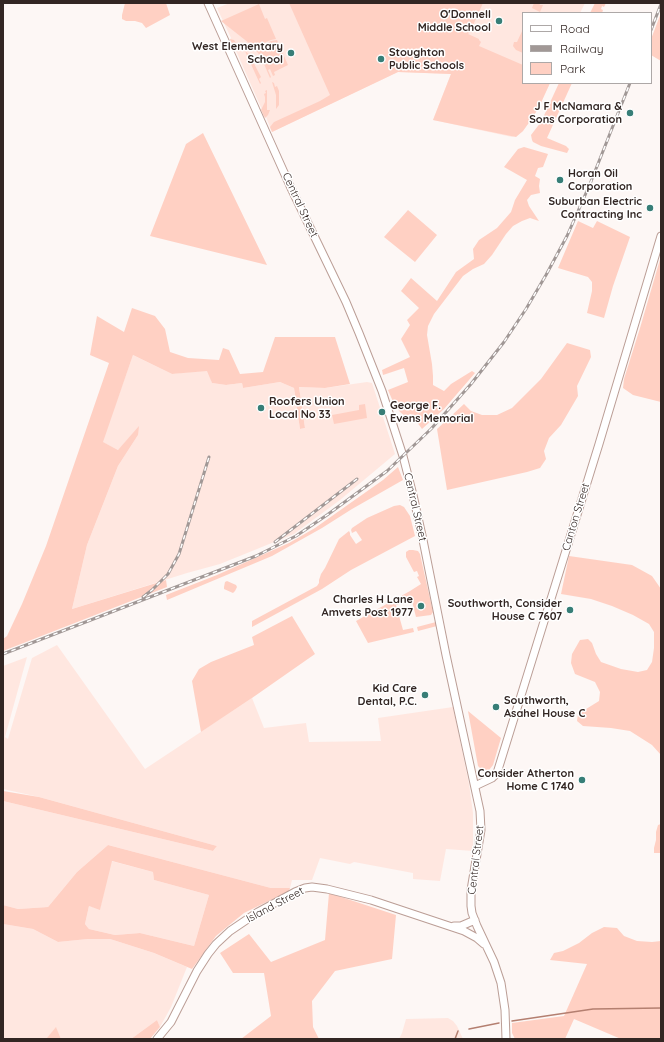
<!DOCTYPE html>
<style>
body{margin:0}
#map{position:relative;width:664px;height:1042px;overflow:hidden;background:#fdf7f5;font-family:Quicksand,sans-serif}
canvas{display:block}
.frame{position:absolute;inset:0;border:4px solid #322623;pointer-events:none}
.legend{position:absolute;left:522px;top:12px;width:130px;height:72px;box-sizing:border-box;background:#fff;border:1px solid #ada8a7;margin:0;padding:5px 7px;list-style:none;font-size:12px;color:#322623}
.legend li{display:flex;align-items:center;gap:8px;height:20px}
.legend b{width:20px;border:1px solid #ada8a7}
</style>
<div id="map">
<canvas width="664" height="1042"></canvas>
<div class="frame"></div>
<ul class="legend">
<li><b style="height:5px;background:#fff"></b>Road</li>
<li><b style="height:5px;background:#a19896"></b>Railway</li>
<li><b style="height:11px;background:#ffd0c3"></b>Park</li>
</ul>
</div>
<script>
const g = document.querySelector('canvas').getContext('2d');
g.lineJoin = 'round';
function paint(path, color) { g.fillStyle = color; g.fill(path, 'evenodd'); }
const toPath = rows => new Path2D(rows.map(r => 'M' + r).join(''));
function strokePath(path, color, width, dash) { g.strokeStyle = color; g.lineWidth = width; g.lineCap = dash ? 'butt' : 'round'; g.setLineDash(dash || []); g.stroke(path); }
function label(font, color, halo, rows, align = 'center') {
  g.font = font + ' Quicksand,sans-serif'; g.lineWidth = 3; g.setLineDash([]); g.textBaseline = 'middle'; g.strokeStyle = halo; g.fillStyle = color; for (const [text, x, y, turn = 0] of rows) {
    g.save(); g.translate(x, y); g.rotate((+turn || 0) * Math.PI / 180); g.textAlign = isNaN(turn) ? turn : align; if (halo) g.strokeText(text, 0, 0); g.fillText(text, 0, 0); g.restore();
  }
}
const built = toPath([
 [230,3,585,3,580,13,523,13,523,83,550,83,539,107,527,125,522,132,512,137,433,120,451,74,398,72,272,132,266,117,262,115,263,112,233,44,230,44,229,41,231,38,217,8],
 [133,355,172,374,208,370,212,383,226,385,242,383,243,388,280,382,294,388,300,429,305,428,299,387,325,388,367,382,372,383,395,454,340,500,294,534,220,564,187,573,72,609,87,545,118,466,138,435,118,450,102,442],
 [57,645,145,769,252,698,264,728,306,723,309,742,381,741,378,718,453,707,469,784,473,813,473,851,446,849,440,881,413,879,413,873,354,862,350,864,320,858,312,880,292,880,290,888,271,888,108,845,77,872,48,907,18,909,3,905,3,801,213,851,217,846,39,797,3,789,3,666,27,657,5,737,8,739,32,658],
 [111,861,153,872,154,880,209,895,194,946,140,933,115,935,89,929,85,924,89,906,100,909],
 [3,924,33,929,58,942,88,939,110,939,154,953,187,967,171,1007,160,1027,157,1020,131,1039,61,1039,56,1028,46,1039,3,1039],
 [448,1018,453,1021,457,1026,463,1039,399,1039,402,1033,406,1019]
]);
const green = toPath([
 [125,3,166,3,170,15,146,28,142,23,135,21,126,21,122,19,122,15],
 [289,3,483,3,470,32,468,34,479,39,479,40,481,42,479,46,523,65,523,83,550,83,539,107,533,117,523,131,516,137,433,120,451,74,398,72,272,132,270,127,274,122,320,101,330,95],
 [534,3,539,3,540,5,543,5,540,12,532,8],
 [595,3,606,3,604,7,602,6,601,9,603,10,602,13,590,13],
 [259,4,265,19,267,18,276,39,271,40,254,47,221,21],
 [661,13,661,61,651,55,651,39],
 [523,29,523,53,516,50,513,46,514,42,517,42],
 [230,39,234,40,236,43,245,50,250,56,261,77,259,79,261,83,260,84,245,51,238,47,233,46],
 [277,40,288,65,274,72,275,75,273,76,270,69,268,70,271,77,270,78,261,57,255,49,271,41],
 [272,82,274,83,275,87,277,86,279,91,279,105,276,109,276,95],
 [559,83,572,83,547,138,566,146,569,149,567,153,541,146,533,142,532,140,531,135,541,122],
 [267,90,267,110,270,110,268,115,265,118,261,110,265,102,265,97,264,94,266,93,265,91],
 [203,133,267,265,150,236,186,144],
 [524,147,548,154,543,167,538,168,535,176,540,179,539,186,540,193,531,195,527,200,529,206,539,221,530,218,522,221,513,226,506,234,492,255,484,264,473,269,463,276,434,314,428,326,427,335,432,364,433,376,433,385,444,391,451,384,472,371,475,373,444,409,422,429,411,414,405,416,400,412,394,404,388,390,408,382,404,368,383,375,382,370,410,357,401,339,410,325,407,320,419,308,401,291,411,278,437,301,456,272,474,259,473,249,479,240,497,228,511,212,515,200,527,180,504,167,518,149],
 [408,210,437,235,415,262,384,237],
 [578,221,593,228,597,221,630,237,613,286,604,318,587,313,592,291,592,282,588,277,558,268],
 [661,256,661,402,633,395,623,388,624,379,640,328],
 [132,308,155,316,165,329,170,352,188,358,219,360,223,348,229,350,240,374,263,372,275,337,335,337,350,384,325,388,299,387,305,428,300,429,294,388,280,382,243,388,242,383,226,385,212,383,207,371,172,374,133,355,103,442,118,450,139,426,138,435,118,466,87,545,72,609,166,580,167,587,3,651,3,639,7,636,22,604,46,546,109,363,90,355,97,316,124,332],
 [567,343,590,350,591,357,577,386,578,396,561,425,549,438,544,451,546,459,540,468,527,472,447,490,437,429,464,404,471,411,482,415,497,415,512,408,541,379],
 [365,404,367,418,334,424,332,415,359,410,359,405],
 [398,467,403,480,352,509,322,528,272,556,167,600,166,595,217,575,289,543,315,528,383,480],
 [400,505,404,507,410,516,415,536,351,570,322,589,252,627,252,621,317,586,319,583,319,580,321,574,325,568,339,539,349,531,350,533,350,535,356,544,362,540,356,531,352,533,351,530,352,528,367,518,394,506],
 [409,550,413,550,418,551,420,554,433,612,431,615,416,617,412,601,396,605,403,630,413,628,414,632,368,643,356,621,410,591,421,584,417,577,419,576,417,571,414,572,406,557,406,552],
 [569,556,632,565,652,576,661,589,661,755,652,745,630,731,611,728,583,726,577,721,578,714,599,701,600,692,595,682,575,674,571,663,572,654,580,640,588,639,592,643,596,654,601,662,621,669,638,672,647,670,652,662,654,648,654,632,649,624,633,615,612,606,591,599,561,594],
 [227,581,236,585,237,587,235,591,233,593,224,589,224,587,225,582],
 [292,616,315,654,252,698,201,732,192,681,199,669,211,662,254,645,252,637],
 [436,622,437,626,418,631,417,627],
 [468,711,501,738,493,765,489,770,485,770,481,769,478,766],
 [3,791,39,797,217,846,213,851,3,801],
 [661,824,661,853,654,853,654,848,656,840,656,832,658,825],
 [108,845,271,888,290,888,289,891,244,913,216,936,192,969,154,953,110,939,88,939,58,942,33,929,3,924,3,905,18,909,48,907,77,872],
 [112,861,153,872,154,880,209,895,194,946,140,933,115,935,89,929,85,924,89,906,100,910],
 [329,893,396,915,392,959,335,971,312,1001,313,1027,319,1039,241,1039,271,1016,264,973,233,973,220,953,249,934,271,962,325,940],
 [604,927,617,928,624,936,637,941,652,942,661,941,661,1039,621,1039,574,1019,565,1039,515,1039,512,1033,512,1023,564,1016,587,964,550,960,554,953,563,951,579,943,592,933],
 [157,1020,160,1027,150,1039,131,1039],
 [56,1027,61,1039,46,1039]
]);
const stream = toPath([
 [512,1021,593,1009,661,1008],
 [469,1029,499,1023],
 [455,1039,458,1031]
]);
const secondary = toPath([
 [208,3,291,188,346,302,359,333,382,391,403,456,413,495,423,540,446,655,480,811,481,830,471,890,471,906,472,913,477,926,494,962,501,983,505,1010,506,1039],
 [475,786,492,778,497,773,599,444,661,236],
 [454,926,461,926,475,920],
 [157,1039,171,1022,197,971,208,954,216,944,230,931,258,912,295,892,305,888,312,887,327,889,371,900,464,931,477,938,484,944]
]);
const rail = toPath([
 [651,30,661,4],
 [275,542,357,479],
 [143,597,152,590,168,574,179,554,209,457],
 [3,654,256,556,296,536,327,515,387,471,431,429,471,384,504,342,526,309,546,275,567,236,590,184,630,83]
]);
const markers = [
 [499,21,4,"#377e77"],
 [291,53,4,"#377e77"],
 [381,59,4,"#377e77"],
 [630,113,4,"#377e77"],
 [560,180,4,"#377e77"],
 [650,208,4,"#377e77"],
 [261,408,4,"#377e77"],
 [382,412,4,"#377e77"],
 [421,606,4,"#377e77"],
 [570,610,4,"#377e77"],
 [425,695,4,"#377e77"],
 [496,707,4,"#377e77"],
 [582,780,4,"#377e77"]
];
const poiNames = [
 ["O'Donnell",491,15],
 ["Middle School",491,28],
 ["West Elementary",283,47],
 ["School",283,60],
 ["Stoughton",389,53,"left"],
 ["Public Schools",389,66,"left"],
 ["J F McNamara &",622,107],
 ["Sons Corporation",622,120],
 ["Horan Oil",568,174,"left"],
 ["Corporation",568,187,"left"],
 ["Suburban Electric",642,202],
 ["Contracting Inc",642,215],
 ["Roofers Union",269,402,"left"],
 ["Local No 33",269,415,"left"],
 ["George F.",390,406,"left"],
 ["Evens Memorial",390,419,"left"],
 ["Charles H Lane",413,600],
 ["Amvets Post 1977",413,613],
 ["Southworth, Consider",562,604],
 ["House C 7607",562,617],
 ["Kid Care",417,689],
 ["Dental, P.C.",417,702],
 ["Southworth,",504,701,"left"],
 ["Asahel House C",504,714,"left"],
 ["Consider Atherton",574,774],
 ["Home C 1740",574,787]
];
const streetNames = [
 ["Central Street",300,205,65],
 ["Central Street",415,507,77],
 ["Canton Street",576,517,-73],
 ["Central Street",476,860,-83],
 ["Island Street",275,905,-28]
];
paint(built, '#ffe7e0');
paint(green, '#ffd0c3');
strokePath(stream, '#b47f70', 1.5);
strokePath(secondary, '#bb9e96', 9);
strokePath(secondary, '#fff', 7);
strokePath(rail, '#a19896', 3);
strokePath(rail, '#fff', 1.5, [4.5]);
for (const [x, y, r, color] of markers) { const dot = new Path2D(); dot.arc(x, y, r, 0, 2 * Math.PI); g.fillStyle = color; g.fill(dot); strokePath(dot, '#fff', 1.5); }
label('bold 11px', '#322623', '#fff', poiNames, 'right');
label('11px', '#322623', '#fff', streetNames);
</script>
